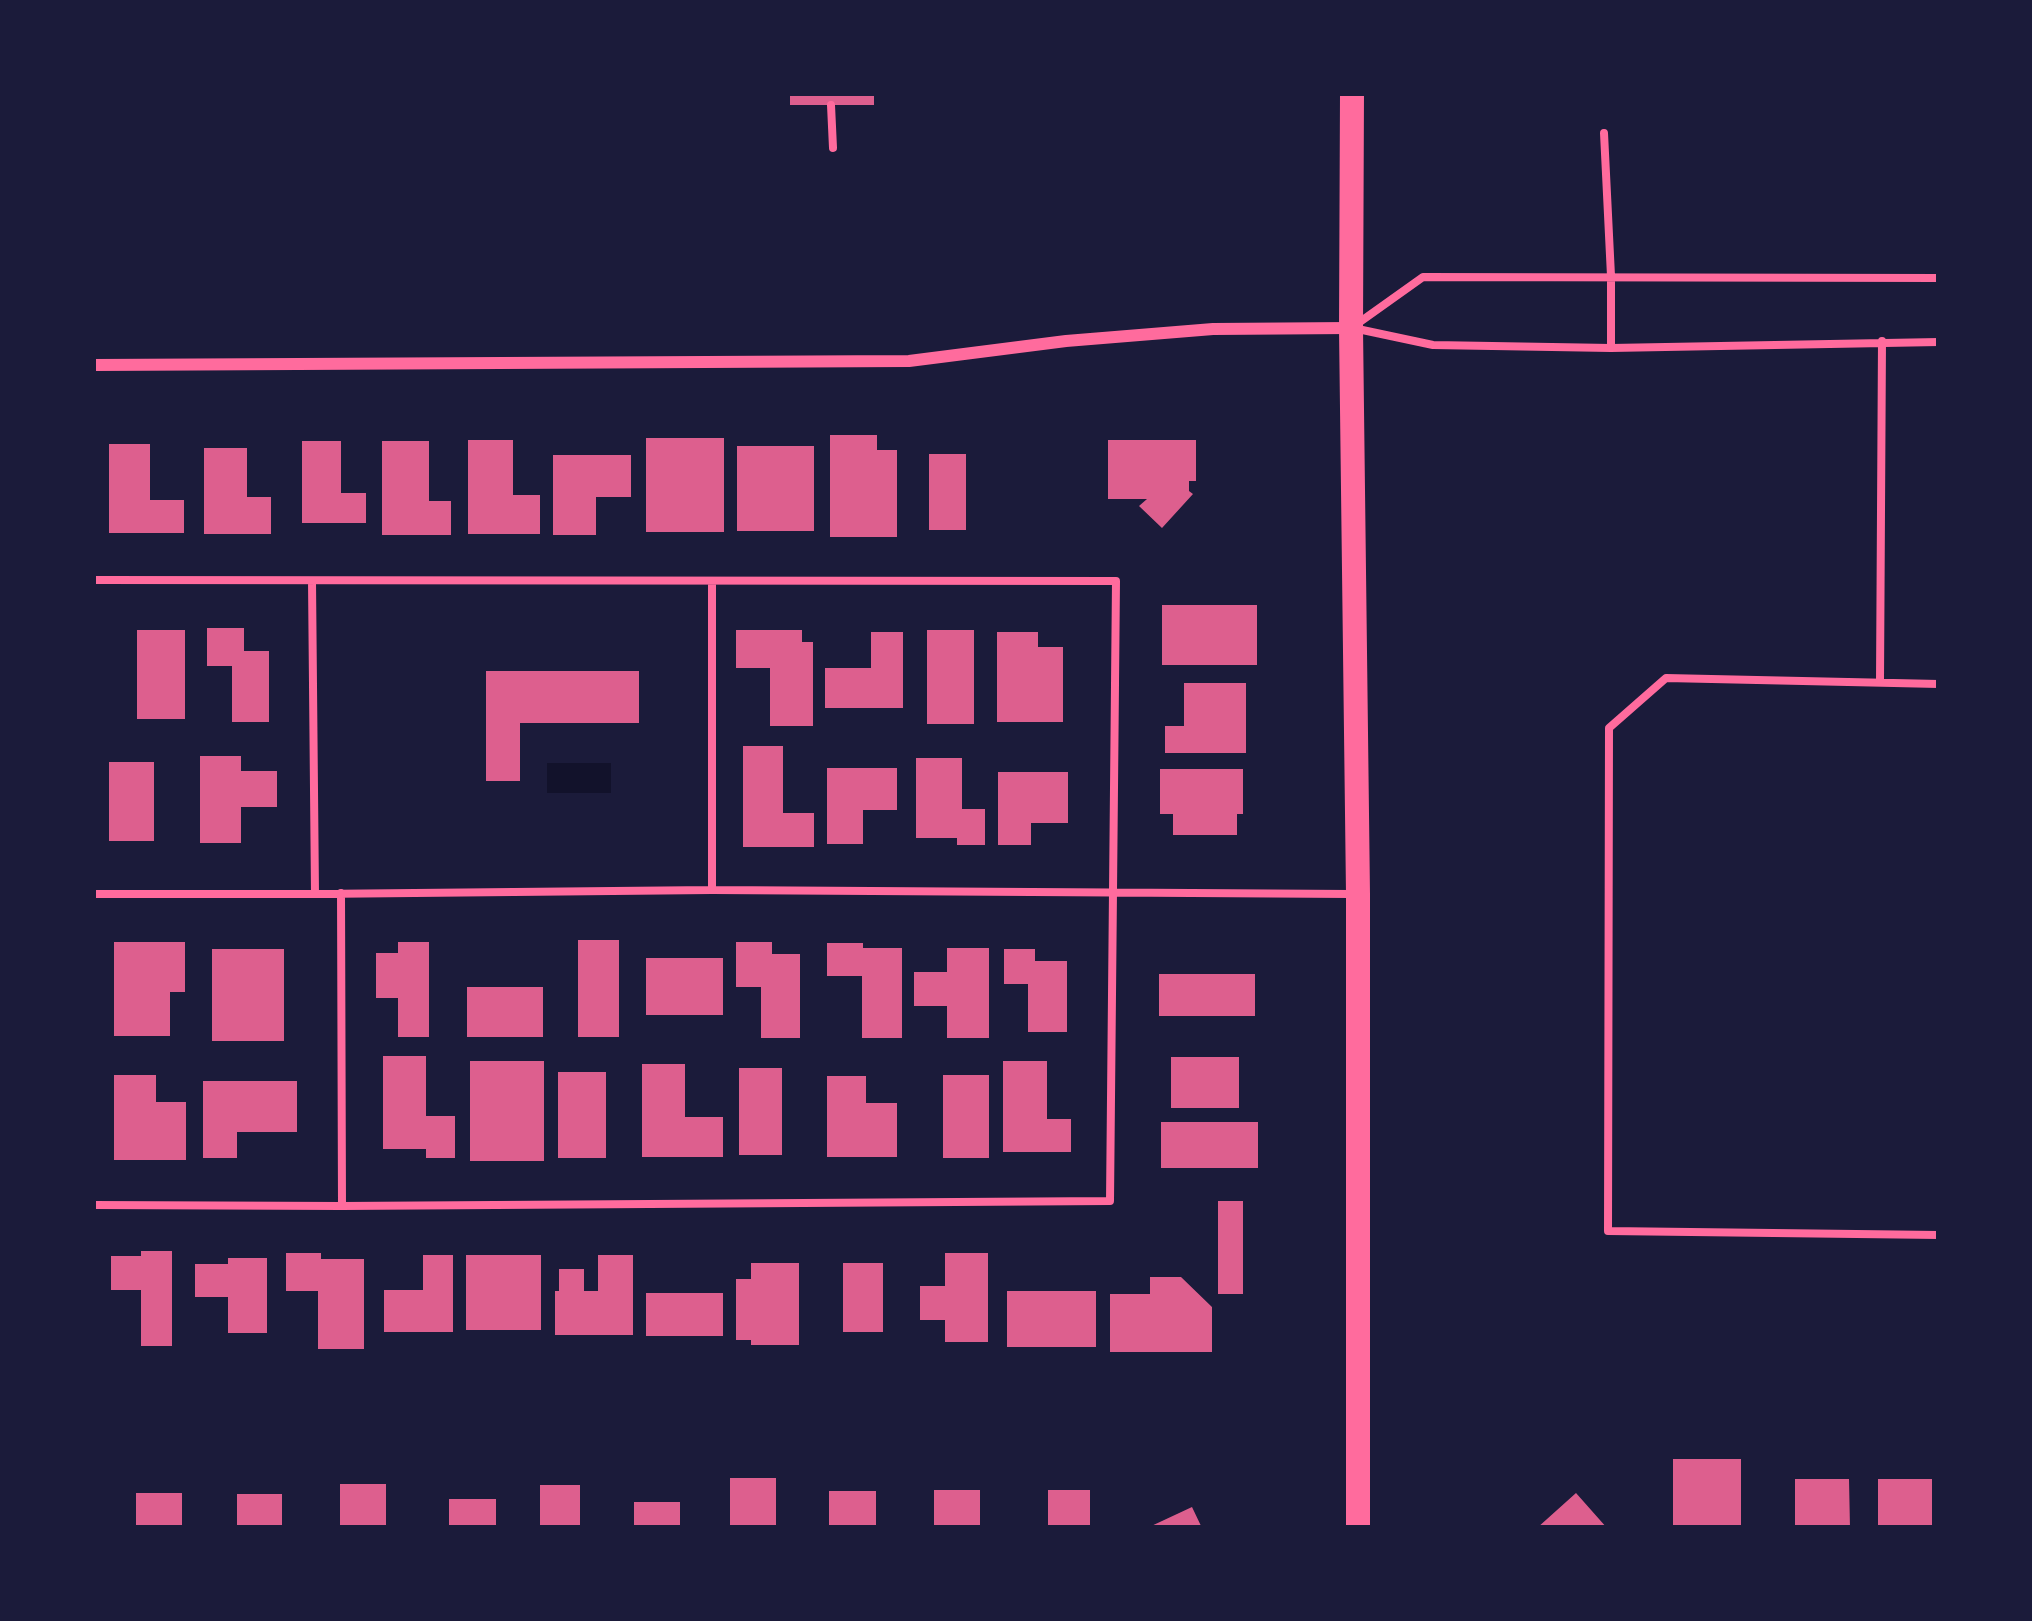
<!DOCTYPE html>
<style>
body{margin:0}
#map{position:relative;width:2032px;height:1621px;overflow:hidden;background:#1b1b3a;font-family:"Fira Sans",sans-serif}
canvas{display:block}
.frame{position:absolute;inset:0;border:96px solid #1b1b3a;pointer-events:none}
</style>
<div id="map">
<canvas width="2032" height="1621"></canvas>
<div class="frame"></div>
</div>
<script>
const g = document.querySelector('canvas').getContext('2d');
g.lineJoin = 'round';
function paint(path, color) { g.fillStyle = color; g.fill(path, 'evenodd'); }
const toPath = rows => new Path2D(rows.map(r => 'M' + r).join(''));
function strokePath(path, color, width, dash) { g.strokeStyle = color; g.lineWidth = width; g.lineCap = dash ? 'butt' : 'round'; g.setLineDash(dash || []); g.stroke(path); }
const water = toPath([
 [547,763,611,763,611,793,547,793]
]);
const building = toPath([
 [790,93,874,93,874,105,790,105],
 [830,435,877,435,877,450,897,450,897,537,830,537],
 [646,438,724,438,724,532,646,532],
 [468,440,513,440,513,495,540,495,540,534,468,534],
 [1108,440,1196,440,1196,481,1189,481,1189,491,1193,494,1162,528,1139,506,1147,499,1108,499],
 [302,441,341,441,341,493,366,493,366,523,302,523],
 [382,441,429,441,429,501,451,501,451,535,382,535],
 [109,444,150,444,150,500,184,500,184,533,109,533],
 [737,446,814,446,814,531,737,531],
 [204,448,247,448,247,497,271,497,271,534,204,534],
 [929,454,966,454,966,530,929,530],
 [553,455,631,455,631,497,596,497,596,535,553,535],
 [1162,605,1257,605,1257,665,1162,665],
 [207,628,244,628,244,651,269,651,269,722,232,722,232,666,207,666],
 [137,630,185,630,185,719,137,719],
 [736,630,802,630,802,642,813,642,813,726,770,726,770,668,736,668],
 [927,630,974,630,974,724,927,724],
 [871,632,903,632,903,708,825,708,825,668,871,668],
 [997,632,1038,632,1038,647,1063,647,1063,722,997,722],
 [486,671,639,671,639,723,520,723,520,781,486,781],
 [1184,683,1246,683,1246,753,1165,753,1165,726,1184,726],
 [743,746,783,746,783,813,814,813,814,847,743,847],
 [200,756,241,756,241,771,277,771,277,807,241,807,241,843,200,843],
 [916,758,962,758,962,809,985,809,985,845,957,845,957,838,916,838],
 [109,762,154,762,154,841,109,841],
 [827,768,897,768,897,810,863,810,863,844,827,844],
 [1160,769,1243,769,1243,814,1237,814,1237,835,1173,835,1173,814,1160,814],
 [998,772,1068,772,1068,823,1031,823,1031,845,998,845],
 [578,940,619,940,619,1037,578,1037],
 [114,942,185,942,185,992,170,992,170,1036,114,1036],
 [398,942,429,942,429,1037,398,1037,398,998,376,998,376,953,398,953],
 [736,942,772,942,772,954,800,954,800,1038,761,1038,761,987,736,987],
 [827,943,863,943,863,948,902,948,902,1038,862,1038,862,976,827,976],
 [947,948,989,948,989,1038,947,1038,947,1006,914,1006,914,972,947,972],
 [212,949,284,949,284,1041,212,1041],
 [1004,949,1035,949,1035,961,1067,961,1067,1032,1028,1032,1028,984,1004,984],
 [646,958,723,958,723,1015,646,1015],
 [1159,974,1255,974,1255,1016,1159,1016],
 [467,987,543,987,543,1037,467,1037],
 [383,1056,426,1056,426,1116,455,1116,455,1158,426,1158,426,1149,383,1149],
 [1171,1057,1239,1057,1239,1108,1171,1108],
 [470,1061,544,1061,544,1161,470,1161],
 [1003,1061,1047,1061,1047,1119,1071,1119,1071,1152,1003,1152],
 [642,1064,685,1064,685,1117,723,1117,723,1157,642,1157],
 [739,1068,782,1068,782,1155,739,1155],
 [558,1072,606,1072,606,1158,558,1158],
 [114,1075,156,1075,156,1102,186,1102,186,1160,114,1160],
 [943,1075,989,1075,989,1158,943,1158],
 [827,1076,866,1076,866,1103,897,1103,897,1157,827,1157],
 [203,1081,297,1081,297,1132,237,1132,237,1158,203,1158],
 [1161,1122,1258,1122,1258,1168,1161,1168],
 [1218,1201,1243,1201,1243,1294,1218,1294],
 [141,1251,172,1251,172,1346,141,1346,141,1290,111,1290,111,1256,141,1256],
 [286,1253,321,1253,321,1259,364,1259,364,1349,318,1349,318,1291,286,1291],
 [945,1253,988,1253,988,1342,945,1342,945,1320,920,1320,920,1286,945,1286],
 [423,1255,453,1255,453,1332,384,1332,384,1290,423,1290],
 [466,1255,541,1255,541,1330,466,1330],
 [598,1255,633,1255,633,1335,555,1335,555,1291,559,1291,559,1269,584,1269,584,1291,598,1291],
 [228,1258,267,1258,267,1333,228,1333,228,1297,195,1297,195,1264,228,1264],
 [751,1263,799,1263,799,1345,751,1345,751,1340,736,1340,736,1279,751,1279],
 [843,1263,883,1263,883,1332,843,1332],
 [1150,1277,1181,1277,1212,1307,1212,1352,1110,1352,1110,1294,1150,1294],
 [1007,1291,1096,1291,1096,1347,1007,1347],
 [646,1293,723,1293,723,1336,646,1336],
 [1673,1459,1741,1459,1741,1528,1673,1528],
 [730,1478,776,1478,776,1528,730,1528],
 [1795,1479,1849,1479,1850,1528,1795,1528],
 [1878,1479,1932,1479,1932,1528,1878,1528],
 [340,1484,386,1484,386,1528,340,1528],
 [540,1485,580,1485,580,1528,540,1528],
 [934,1490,980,1490,980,1528,934,1528],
 [1048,1490,1090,1490,1090,1528,1048,1528],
 [829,1491,876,1491,876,1528,829,1528],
 [136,1493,182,1493,182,1528,136,1528],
 [1576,1493,1607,1528,1537,1528],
 [237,1494,282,1494,282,1528,237,1528],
 [449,1499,496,1499,496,1528,449,1528],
 [634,1502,680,1502,680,1528,634,1528],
 [1192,1507,1202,1528,1147,1528]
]);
const service = toPath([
 [831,105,833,148],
 [1604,133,1611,276,1611,348],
 [1357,324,1423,277,1939,278],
 [1353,328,1433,345,1611,348,1939,342],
 [93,580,1116,581,1110,1201,342,1206,93,1205],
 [312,581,315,894],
 [712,581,712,890],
 [1880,680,1882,341],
 [1939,684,1666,678,1609,728,1608,1231,1939,1235],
 [341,893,342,1206],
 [93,894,315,894,712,890,1351,894]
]);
const minor = toPath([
 [93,365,909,361,1066,341,1213,329,1350,328]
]);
const secondary = toPath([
 [1352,93,1351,328,1358,894,1358,1528]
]);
paint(water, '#12122b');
paint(building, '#dd5f8e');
strokePath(service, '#ff6b9d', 8);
strokePath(minor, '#ff6b9d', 12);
strokePath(secondary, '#ff6b9d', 24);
</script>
